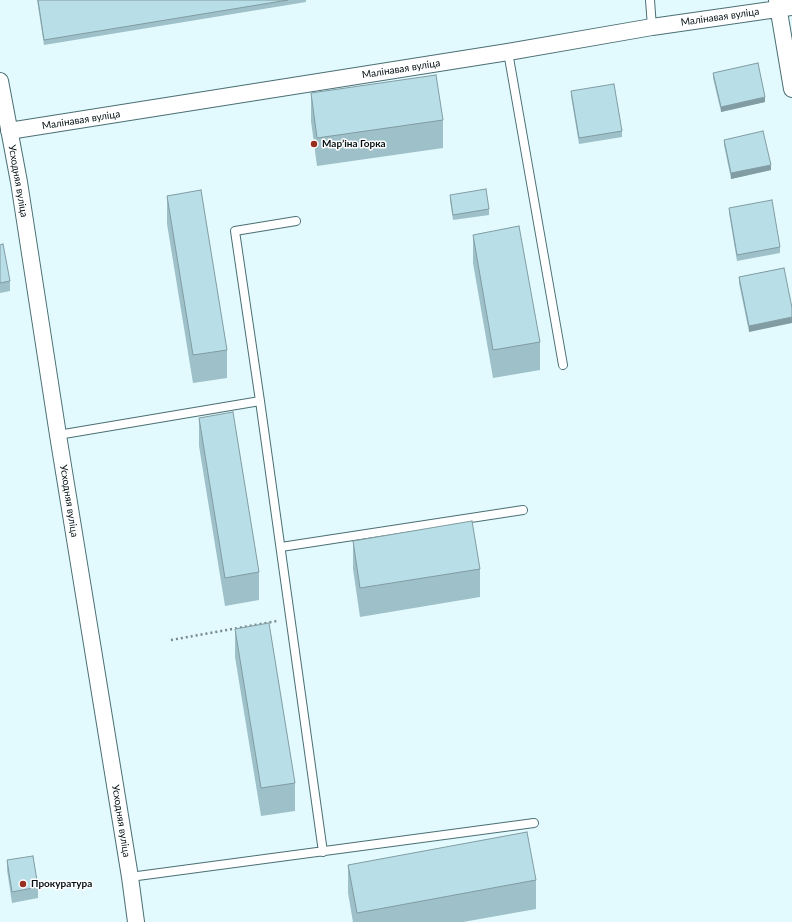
<!DOCTYPE html>
<meta charset="utf-8">
<style>
body{margin:0}
canvas{display:block;background:#e2f9fe}
</style>
<canvas width="792" height="922"></canvas>
<script>
const g = document.querySelector('canvas').getContext('2d');
g.lineJoin = 'round';
const toPath = rows => new Path2D(rows.map(r => 'M' + r).join(''));
function strokePath(path, color, width, dash) { g.strokeStyle = color; g.lineWidth = width; g.lineCap = dash ? 'butt' : 'round'; g.setLineDash(dash || []); g.stroke(path); }
function paint(path, color) { g.fillStyle = color; g.fill(path, 'evenodd'); }
function label(font, color, halo, rows, align = 'center') {
  g.font = font + ' Lato,sans-serif'; g.lineWidth = 3; g.setLineDash([]); g.textBaseline = 'middle'; g.strokeStyle = halo; g.fillStyle = color; for (const [text, x, y, turn = 0] of rows) {
    g.save(); g.translate(x, y); g.rotate((+turn || 0) * Math.PI / 180); g.textAlign = isNaN(turn) ? turn : align; if (halo) g.strokeText(text, 0, 0); g.fillText(text, 0, 0); g.restore();
  }
}
const path = toPath([
 [171,640,277,621]
]);
const service = toPath([
 [650,0,652,27],
 [508,52,563,365],
 [296,221,235,231,260,401,323,852],
 [58,435,260,401],
 [281,547,523,510],
 [130,877,534,823]
]);
const minor = toPath([
 [777,0,792,89],
 [0,81,19,182,58,435,130,877,136,922],
 [9,131,508,52,652,27,792,7]
]);
const wall = toPath([
 [37,0,306,0,306,2,44,45],
 [713,73,765,102,721,112,713,78],
 [571,91,622,131,622,137,579,144,571,96],
 [311,93,443,120,443,148,317,166,311,121],
 [724,140,771,170,731,179,724,145],
 [450,195,489,209,489,215,453,220,450,200],
 [167,196,227,350,227,378,193,383,167,224],
 [729,208,780,247,780,253,737,261,729,213],
 [473,235,540,342,540,370,493,378,473,263],
 [0,245,10,281,10,291,0,293],
 [784,268,749,332,739,283,739,277],
 [199,418,259,572,259,600,225,606,199,446],
 [353,541,480,569,480,597,360,617,353,569],
 [235,629,295,783,295,811,261,816,235,657],
 [7,860,38,887,38,898,12,903,7,870],
 [348,865,536,880,536,909,463,922,353,922,348,893]
]);
const shadedWall = toPath([
 [765,97,765,102,721,112,721,107],
 [771,165,771,170,731,179,731,173],
 [792,317,792,323,749,332,749,326]
]);
const building = toPath([
 [38,0,288,0,44,40,38,0],
 [758,63,765,97,721,107,713,73,758,63],
 [436,75,443,120,317,138,311,93,436,75],
 [614,84,622,131,579,138,571,91,614,84],
 [763,131,771,165,731,173,724,140,763,131],
 [486,189,489,209,453,215,450,195,486,189],
 [201,190,227,350,193,355,167,196,201,190],
 [772,200,780,247,737,255,729,208,772,200],
 [519,226,540,342,493,350,473,235,519,226],
 [3,244,10,281,0,283,0,245,3,244],
 [784,268,792,308,792,317,749,326,739,277,784,268],
 [233,412,259,572,225,578,199,418,233,412],
 [472,521,480,569,360,588,353,541,472,521],
 [269,623,295,783,261,788,235,629,269,623],
 [527,832,536,880,357,913,348,865,527,832],
 [33,856,38,887,12,892,7,860,33,856]
]);
const markers = [
 [314,144,4,"#982f1e"],
 [23,884,4,"#982f1e"]
];
const streetNames = [
 ["Малінавая вуліца",720,17,-8],
 ["Малінавая вуліца",401,69,-9],
 ["Малінавая вуліца",81,120,-9],
 ["Усходняя вуліца",18,181,80],
 ["Усходняя вуліца",69,501,81],
 ["Усходняя вуліца",121,821,81]
];
const poiNames = [
 ["Марʼіна Горка",322,144],
 ["Прокуратура",31,884]
];
strokePath(service, '#4b6f76', 10);
strokePath(minor, '#4b6f76', 18);
strokePath(path, '#77898d', 2.5, [2, 3]);
strokePath(service, '#fff', 8);
strokePath(minor, '#fff', 16);
paint(wall, '#9ec0c8');
paint(shadedWall, '#819ca2');
paint(building, '#b8dfe8');
strokePath(building, '#819ca2', 1);
for (const [x, y, r, color] of markers) { const dot = new Path2D(); dot.arc(x, y, r, 0, 2 * Math.PI); g.fillStyle = color; g.fill(dot); strokePath(dot, '#fff', 1.5); }
label('10px', '#030f12', '#fff', streetNames);
label('bold 10px', '#030f12', '#fff', poiNames, 'left');
</script>
